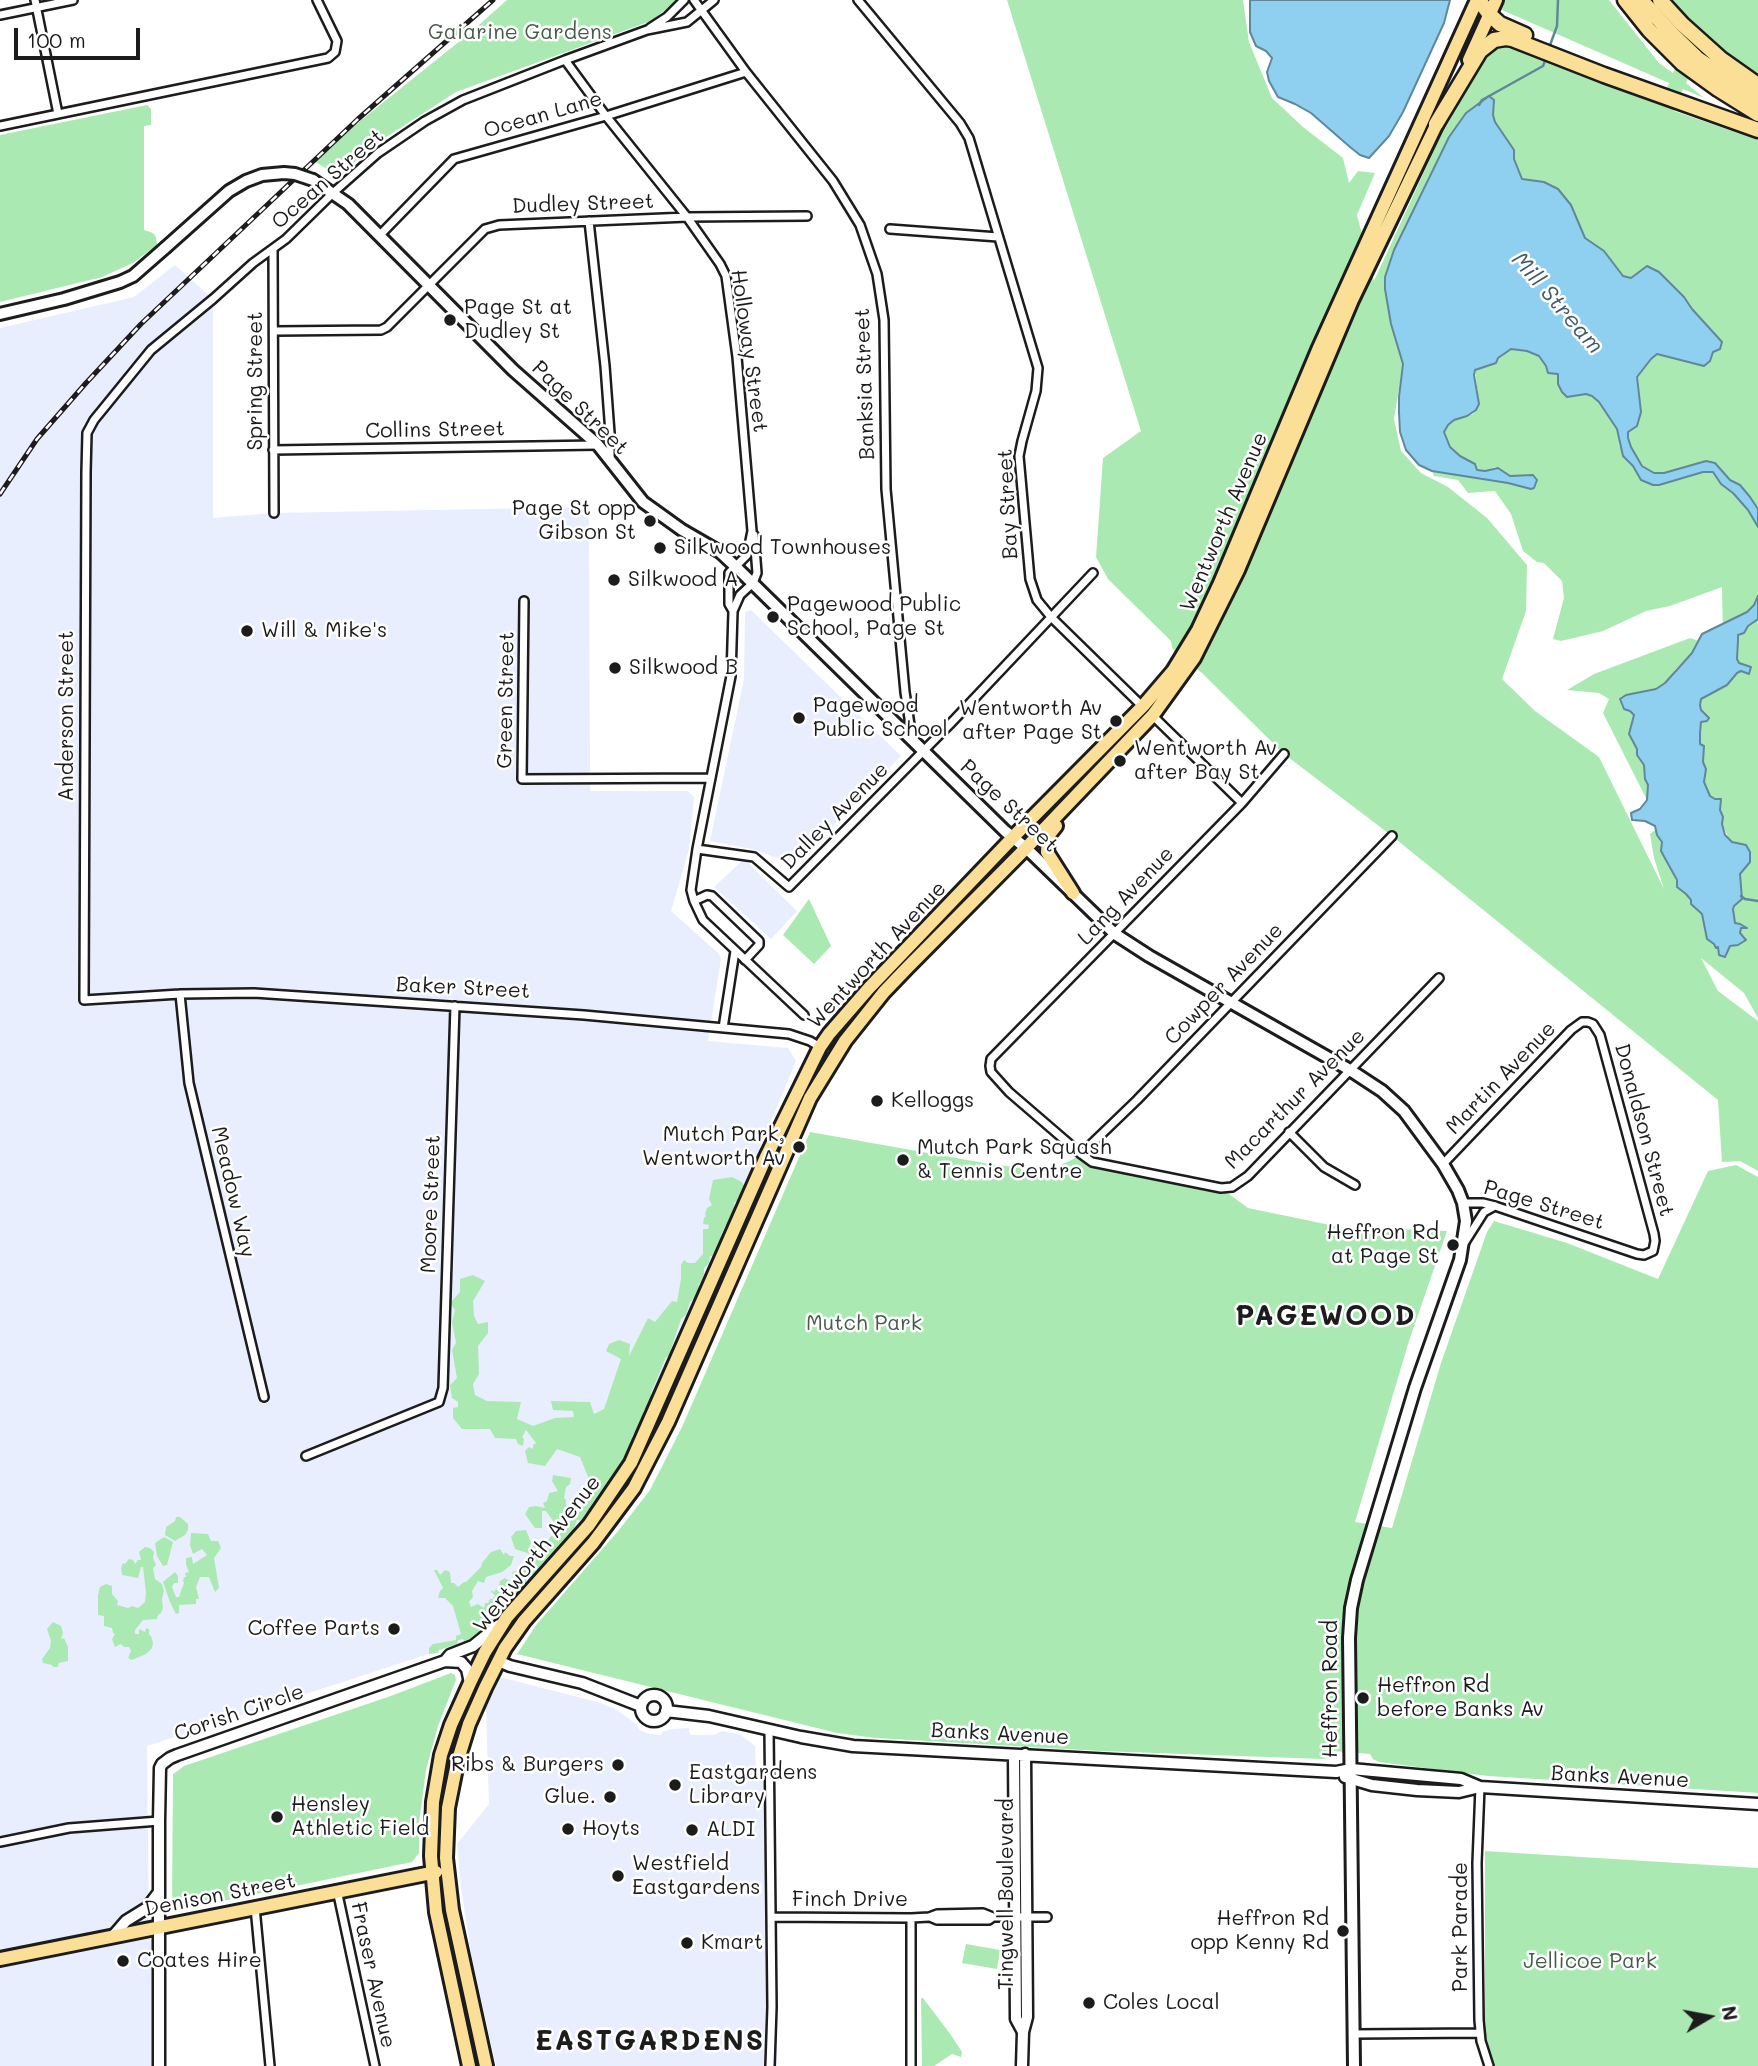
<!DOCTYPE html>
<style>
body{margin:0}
#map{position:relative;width:1758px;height:2066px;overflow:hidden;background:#fff;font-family:Mali,sans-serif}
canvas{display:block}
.north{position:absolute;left:1674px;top:1982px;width:70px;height:70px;-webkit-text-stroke:5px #fff;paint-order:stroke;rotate:80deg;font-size:19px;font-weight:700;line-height:28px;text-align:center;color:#1c1c1c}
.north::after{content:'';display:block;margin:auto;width:24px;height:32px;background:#1c1c1c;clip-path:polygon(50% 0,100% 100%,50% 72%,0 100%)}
.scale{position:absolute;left:14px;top:28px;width:126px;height:32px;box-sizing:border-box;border:4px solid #1c1c1c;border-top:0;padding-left:9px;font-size:21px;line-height:24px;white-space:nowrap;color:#1c1c1c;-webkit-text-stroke:5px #fff;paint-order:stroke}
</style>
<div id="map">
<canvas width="1758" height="2066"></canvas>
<div class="north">N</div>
<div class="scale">100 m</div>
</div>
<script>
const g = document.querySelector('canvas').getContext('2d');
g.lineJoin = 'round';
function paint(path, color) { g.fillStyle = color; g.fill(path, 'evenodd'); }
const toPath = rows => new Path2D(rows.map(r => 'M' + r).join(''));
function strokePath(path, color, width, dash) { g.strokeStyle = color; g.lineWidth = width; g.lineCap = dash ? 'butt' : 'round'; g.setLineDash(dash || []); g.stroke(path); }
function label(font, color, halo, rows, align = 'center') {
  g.font = font + ' Mali,sans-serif'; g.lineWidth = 5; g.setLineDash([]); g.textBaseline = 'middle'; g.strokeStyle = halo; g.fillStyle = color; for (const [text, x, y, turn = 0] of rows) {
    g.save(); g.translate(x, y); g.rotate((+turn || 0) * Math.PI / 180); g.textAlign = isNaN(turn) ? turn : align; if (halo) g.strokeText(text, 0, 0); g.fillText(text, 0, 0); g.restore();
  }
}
const built = toPath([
 [175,265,213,299,213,518,274,513,589,507,590,791,688,791,694,797,689,849,671,911,719,954,721,959,708,1041,788,1048,796,1061,746,1181,625,1454,580,1524,494,1616,471,1640,147,1746,149,1939,160,1940,159,2066,0,2066,0,328,134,297],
 [751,610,901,756,800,860,788,862,752,849,710,841,744,679,745,612],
 [744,859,797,911,771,939,714,887],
 [500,1678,504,1678,601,1703,617,1710,637,1725,639,1730,649,1734,661,1735,662,1732,672,1729,689,1728,690,1735,714,1735,722,1731,741,1735,755,1746,756,1770,775,1770,777,2066,496,2066,471,1953,461,1888,457,1844,489,1804,486,1708]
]);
const green = toPath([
 [507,0,678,0,651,21,456,92,377,143,338,176,314,161,349,130,471,32],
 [1007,0,1243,0,1249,42,1272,98,1303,127,1343,158,1349,183,1358,171,1375,173,1357,215,1374,281,1446,124,1487,51,1502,42,1661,105,1669,83,1502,10,1505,0,1609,0,1659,63,1673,73,1692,26,1670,0,1758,0,1758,77,1705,38,1686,83,1704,98,1683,89,1674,111,1758,140,1758,1018,1744,993,1701,958,1718,991,1758,1021,1758,1171,1740,1161,1722,1162,1718,1100,1392,836,1284,754,1202,673,1177,653,1172,648,1171,641,1108,579,1096,557,1103,458,1141,431],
 [1458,125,1681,360,1657,354,1645,365,1637,377,1641,412,1633,429,1628,432,1628,438,1635,456,1648,471,1654,473,1664,473,1706,461,1703,472,1664,484,1641,480,1633,466,1627,461,1619,444,1619,436,1617,429,1599,402,1592,396,1586,394,1573,397,1558,384,1558,374,1548,373,1546,366,1539,356,1527,351,1511,349,1498,358,1496,363,1475,370,1479,404,1473,414,1454,420,1448,425,1444,432,1445,436,1450,447,1460,456,1475,464,1477,470,1485,471,1495,467,1501,469,1510,476,1533,475,1531,489,1508,483,1432,471,1434,476,1458,480,1468,493,1495,491,1511,514,1523,551,1537,562,1544,563,1562,581,1564,598,1553,639,1561,641,1603,631,1646,611,1670,606,1722,587,1724,687,1700,699,1700,706,1701,710,1706,714,1704,721,1701,722,1700,735,1701,744,1704,746,1703,763,1706,769,1703,782,1710,796,1714,799,1721,798,1720,810,1723,817,1722,824,1730,841,1736,843,1741,871,1740,889,1742,899,1734,906,1733,917,1735,924,1745,926,1740,928,1740,933,1745,937,1743,942,1730,946,1726,957,1719,955,1718,947,1707,939,1702,914,1693,906,1686,894,1679,889,1656,829,1650,834,1654,858,1664,889,1599,757,1535,711,1502,679,1526,611,1527,565,1487,518,1448,487,1421,473,1401,451,1394,419,1403,364,1385,277,1394,250,1430,174,1449,137],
 [147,105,151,109,151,125,144,126,144,230,153,233,156,237,157,245,133,263,102,277,0,302,0,135],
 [1690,638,1699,641,1692,653,1675,670,1669,680,1656,689,1635,693,1621,705,1624,709,1630,711,1634,715,1631,736,1637,749,1637,755,1644,765,1645,779,1648,785,1647,800,1603,713,1609,699,1599,693,1567,690,1594,674],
 [809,899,831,946,814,964,783,935],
 [810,1132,990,1164,1048,1171,1080,1156,1092,1162,1221,1188,1248,1208,1359,1231,1378,1228,1447,1231,1409,1341,1355,1522,1392,1528,1441,1363,1487,1232,1494,1221,1567,1243,1658,1279,1708,1171,1736,1165,1758,1177,1758,1793,1488,1776,1379,1762,1373,1759,1370,1754,1332,1751,1329,1758,1323,1759,1100,1751,876,1738,837,1733,517,1654,537,1624,619,1530,650,1490,682,1427],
 [732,1177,742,1182,745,1187,740,1198,734,1203,735,1214,730,1224,725,1226,721,1236,721,1244,718,1245,712,1256,710,1256,709,1263,704,1268,704,1274,700,1283,698,1284,702,1293,698,1299,693,1299,690,1302,686,1315,681,1319,671,1349,673,1351,673,1355,666,1357,651,1393,651,1409,644,1409,639,1431,634,1433,632,1437,634,1440,632,1450,630,1448,628,1452,631,1455,619,1468,619,1472,606,1488,606,1492,597,1499,593,1507,585,1514,583,1521,577,1520,573,1531,552,1555,553,1560,547,1560,529,1579,528,1576,526,1578,526,1583,521,1591,504,1607,504,1614,500,1614,500,1622,494,1620,490,1622,477,1637,464,1641,463,1639,458,1640,457,1644,439,1650,438,1653,429,1654,429,1648,433,1644,456,1640,456,1636,461,1634,453,1606,445,1598,438,1598,440,1591,443,1588,434,1570,437,1570,440,1575,445,1570,450,1572,451,1583,454,1583,458,1587,464,1582,466,1582,481,1567,482,1563,491,1552,500,1549,504,1555,505,1552,510,1556,514,1556,511,1565,502,1572,486,1577,484,1583,478,1581,472,1591,473,1597,469,1602,471,1607,478,1604,484,1608,485,1603,488,1603,490,1599,493,1599,495,1595,491,1592,492,1590,494,1592,496,1589,500,1593,502,1590,499,1585,500,1581,505,1578,510,1581,513,1577,512,1572,520,1570,522,1571,523,1565,531,1560,530,1554,515,1549,511,1537,516,1531,526,1530,531,1543,529,1548,547,1541,558,1528,546,1511,542,1511,542,1528,535,1528,525,1514,529,1507,536,1506,545,1508,543,1503,547,1501,549,1493,558,1491,552,1481,553,1475,571,1478,570,1484,566,1487,564,1498,566,1500,566,1511,569,1513,593,1489,580,1457,557,1449,545,1466,528,1463,525,1451,529,1447,533,1449,533,1445,536,1443,526,1430,522,1437,524,1439,523,1446,518,1444,516,1439,495,1438,490,1429,462,1429,453,1418,453,1408,458,1407,458,1402,452,1398,450,1385,457,1378,452,1350,456,1343,452,1322,455,1310,450,1303,460,1292,460,1279,473,1275,485,1281,473,1301,474,1316,478,1324,488,1322,488,1333,478,1346,479,1374,473,1384,475,1395,487,1401,521,1402,517,1419,533,1426,555,1418,574,1417,573,1411,553,1410,551,1401,590,1402,594,1414,604,1409,621,1359,606,1351,609,1344,619,1340,630,1344,629,1356,648,1318,655,1322,672,1301,677,1302,681,1279,681,1265,684,1260,688,1263,695,1263,703,1254,703,1229,708,1229,709,1225,703,1224,704,1218,706,1216,705,1214,707,1208,712,1205,709,1199,713,1180],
 [176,1517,180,1517,188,1524,188,1530,185,1535,175,1541,165,1535,166,1527,175,1521],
 [191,1533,208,1534,211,1541,218,1541,221,1548,214,1558,219,1588,215,1592,209,1577,200,1577,196,1587,199,1599,196,1599,196,1604,179,1605,179,1613,176,1614,170,1602,163,1582,175,1572,178,1576,178,1583,174,1583,172,1587,176,1597,179,1597,184,1583,183,1581,184,1577,186,1577,185,1573,189,1572,186,1565,186,1558,192,1557,193,1564,207,1555,202,1549,193,1554,190,1545],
 [164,1537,173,1542,167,1565,163,1566,157,1556,155,1543],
 [145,1547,150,1548,154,1552,153,1558,156,1565,153,1568,155,1579,162,1584,164,1591,162,1599,163,1608,161,1613,158,1615,157,1619,143,1620,135,1630,135,1634,139,1634,139,1629,145,1632,146,1628,149,1629,149,1635,151,1636,153,1643,152,1648,146,1654,132,1660,128,1658,131,1651,129,1647,124,1647,121,1644,115,1647,112,1639,115,1634,113,1633,112,1628,104,1626,104,1616,98,1615,98,1595,100,1587,106,1584,112,1586,112,1594,118,1601,117,1605,128,1608,132,1606,138,1608,145,1602,146,1593,143,1567,141,1567,138,1578,122,1575,121,1568,123,1563,125,1564,129,1559,133,1560,135,1564,138,1560,141,1560,139,1552],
 [53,1622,61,1626,63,1633,61,1639,64,1638,68,1647,68,1661,59,1663,58,1667,53,1667,52,1665,43,1663,42,1659,50,1648,51,1641,47,1629],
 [451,1673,455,1675,456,1680,438,1726,426,1770,419,1824,419,1853,412,1862,179,1910,172,1906,173,1774,179,1770,184,1766,388,1697],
 [1485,1851,1758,1868,1758,2066,1493,2066,1486,2036,1485,2018],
 [966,1944,1000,1950,997,1969,962,1963],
 [921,1998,923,1998,951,2035,962,2052,961,2057,952,2054,934,2066,922,2066]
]);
const water = toPath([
 [1250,0,1450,0,1444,23,1403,112,1389,136,1369,158,1360,155,1350,147,1311,113,1295,104,1278,97,1269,81,1267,72,1272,58,1266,51,1256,46,1250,32,1250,0],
 [1489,96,1494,100,1493,115,1495,122,1514,150,1514,159,1522,179,1544,182,1558,189,1571,205,1585,238,1604,251,1623,276,1631,278,1647,266,1659,272,1684,297,1692,309,1722,342,1720,349,1713,352,1710,361,1704,366,1657,354,1651,359,1637,377,1641,412,1637,426,1628,432,1628,438,1631,447,1642,466,1654,473,1664,473,1706,461,1715,463,1730,480,1740,485,1750,497,1758,509,1758,527,1748,510,1733,493,1721,484,1713,472,1703,472,1659,485,1653,485,1641,480,1633,466,1623,456,1617,429,1599,402,1592,396,1586,394,1567,397,1562,392,1558,384,1558,374,1548,373,1546,366,1539,356,1527,351,1511,349,1498,358,1496,363,1475,370,1474,375,1479,404,1476,410,1467,416,1454,420,1448,425,1444,432,1450,447,1460,456,1475,464,1477,470,1485,471,1498,468,1510,476,1533,475,1537,480,1534,488,1531,489,1508,483,1432,471,1419,465,1406,450,1400,432,1399,413,1399,397,1403,364,1391,324,1385,289,1385,277,1394,250,1449,137,1466,113,1489,96],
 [1758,596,1758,619,1748,626,1744,633,1738,635,1738,640,1737,659,1739,663,1751,667,1749,674,1741,671,1737,673,1727,685,1701,699,1700,705,1701,710,1709,718,1707,721,1701,722,1700,733,1700,744,1704,746,1703,762,1706,769,1704,782,1710,796,1715,799,1721,799,1720,810,1723,817,1722,824,1725,835,1732,842,1746,845,1750,852,1750,862,1740,874,1742,899,1734,906,1733,909,1735,923,1740,924,1747,928,1741,928,1740,933,1746,940,1738,945,1730,946,1725,957,1719,955,1718,947,1716,948,1714,944,1707,939,1702,914,1691,904,1691,900,1686,894,1677,887,1677,880,1661,851,1662,842,1657,835,1655,826,1645,821,1632,820,1631,813,1640,809,1647,800,1648,785,1645,779,1644,765,1637,755,1637,749,1629,734,1634,715,1630,711,1624,709,1620,699,1626,695,1656,689,1665,683,1692,653,1702,634,1747,612,1754,605,1758,596]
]);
const stream = toPath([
 [1549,48,1557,26,1558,0],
 [1479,105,1482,100,1543,66,1546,58],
 [1741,896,1745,899,1758,901]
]);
const minor = toPath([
 [35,0,58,114],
 [694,0,746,72,833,181,860,225,877,274,884,320,886,489,905,692,912,738],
 [714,0,687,22,647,30,565,60,463,100,425,121,378,153,334,192,286,239,253,263,213,299,151,350,94,420,87,433,86,472,84,1000,180,994,254,993,584,1015,789,1034,810,1041,820,1047],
 [858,0,960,123,969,138,1038,368,1036,391,1022,441,1019,456,1030,579,1037,600,1051,617,1143,707],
 [0,15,73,0],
 [650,28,667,17,684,0],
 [565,60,606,116,687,217,720,264,726,276,737,357,752,531,747,555,729,573,729,604,733,611,731,676,697,849,691,890,694,901,703,920,804,1015],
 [0,126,328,58,335,52,337,41,317,0],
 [589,221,605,366,610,433,610,459],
 [890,229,998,237],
 [379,236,454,159,606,116,746,72],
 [273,249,274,513],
 [275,331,381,330,387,327,485,229,499,225,687,217,807,216],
 [273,450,598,445],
 [524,601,522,779,710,778],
 [733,611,740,595,753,583,757,573,754,535],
 [1152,715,1242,803],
 [1284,754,1242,803,991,1059,990,1066,991,1072,1009,1092,1081,1154,1092,1162,1221,1188,1232,1187,1248,1176,1439,978],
 [697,849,754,857,789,887,952,722,1093,573],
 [694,901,707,895,712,896,759,941,759,945,745,960],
 [180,994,189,1083,264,1397],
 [723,1028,735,951],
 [1289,1132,1324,1167,1355,1185],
 [1081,1154,1137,1100,1392,836],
 [1443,1164,1571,1030,1582,1022,1588,1022,1593,1024,1600,1035,1654,1234,1655,1241,1653,1251,1644,1255,1637,1254,1495,1206,1483,1203,1463,1203],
 [1465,1242,1484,1212,1495,1206],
 [306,1456,439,1402,443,1388,455,1006],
 [769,1730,772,2007,770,2066],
 [1480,1787,1477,1863,1479,2020,1481,2041,1489,2066],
 [0,1842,69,1828,159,1821],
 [337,1890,375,2066],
 [255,1907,270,2066],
 [771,1917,911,1918,929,1917,937,1914,983,1913,993,1917],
 [930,1917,937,1920,989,1920,993,1917,1047,1917],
 [1354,2034,1480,2033],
 [911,2066,911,1918]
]);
const tertiary = toPath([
 [445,1661,450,1655,473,1646,499,1625],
 [498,1661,510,1666,582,1683,641,1706],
 '641 1708a13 13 0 1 1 26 0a13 13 0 1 1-26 0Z',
 [666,1711,709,1716,801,1737,853,1746,1336,1772,1351,1769,1461,1779,1480,1787],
 [1014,1755,1016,2019,1023,2032],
 [1345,1777,1372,1785,1417,1790,1459,1792,1480,1787,1758,1804],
 [113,1936,126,1921,147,1908,159,1892],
 [159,2066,159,1821,160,1768,162,1764,170,1758,177,1755,445,1661,461,1662,467,1669,470,1683],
 [1022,2066,1023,2032,1027,2017,1025,1754]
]);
const secondary = toPath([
 [313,180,348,204,513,370,598,445,643,502,682,530,720,552,735,566,1005,831,1026,848,1115,934,1149,956,1350,1070,1382,1091,1404,1111,1443,1164,1458,1190,1463,1203,1466,1221,1460,1260,1415,1388,1357,1580,1351,1608,1349,1638,1354,2066],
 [0,314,64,299,120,282,133,276,165,248]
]);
const primary = toPath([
 [1469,60,1496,0],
 [1056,826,1048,836,1047,852,1073,893],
 [0,1959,436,1872],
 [469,2066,436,1912,431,1856,433,1802,441,1755,451,1725,470,1683,485,1652,507,1617,589,1525,631,1463,766,1157,820,1047,829,1034,869,988,1021,829,1143,706,1173,671,1198,630,1220,583,1318,350,1477,0],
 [486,2066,452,1910,446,1858,448,1808,457,1763,469,1724,485,1688,505,1648,524,1621,593,1543,634,1488,668,1422,810,1098,845,1041,884,992,907,968,1026,848,1153,715,1194,658,1238,570,1352,300,1440,117]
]);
const motorway = toPath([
 [1479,0,1490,15,1500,24,1525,35],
 [1625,0,1649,30,1682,63,1718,89,1758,114],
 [1641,0,1672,34,1698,59,1758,100],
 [1660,0,1682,24,1721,59,1758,85],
 [1436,124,1480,51,1494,40,1506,38,1512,39,1604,75,1758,130]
]);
const rail = toPath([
 [0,494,37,439,86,383,141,324,358,119,493,0]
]);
const secondaryBridge = toPath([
 [165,248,229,191,246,181,262,175,284,173,295,174,313,180]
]);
const markers = [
 [450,320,7,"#1c1c1c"],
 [650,521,7,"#1c1c1c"],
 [660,548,7,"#1c1c1c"],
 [614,580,7,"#1c1c1c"],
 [773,617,7,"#1c1c1c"],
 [247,631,7,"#1c1c1c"],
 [615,668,7,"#1c1c1c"],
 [799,718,7,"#1c1c1c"],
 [1116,721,7,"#1c1c1c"],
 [1120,761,7,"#1c1c1c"],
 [877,1101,7,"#1c1c1c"],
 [799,1147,7,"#1c1c1c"],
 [903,1160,7,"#1c1c1c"],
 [1453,1245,7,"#1c1c1c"],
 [394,1629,7,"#1c1c1c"],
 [1363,1698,7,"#1c1c1c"],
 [618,1765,7,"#1c1c1c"],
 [675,1785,7,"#1c1c1c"],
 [610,1797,7,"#1c1c1c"],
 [277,1817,7,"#1c1c1c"],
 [568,1829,7,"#1c1c1c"],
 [692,1830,7,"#1c1c1c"],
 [618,1876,7,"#1c1c1c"],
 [1343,1931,7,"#1c1c1c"],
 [687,1943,7,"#1c1c1c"],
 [123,1961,7,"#1c1c1c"],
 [1089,2003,7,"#1c1c1c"]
];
const parkNames = [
 ["Gaiarine Gardens",520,33],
 ["Mutch Park",864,1324],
 ["Jellicoe Park",1590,1962]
];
const streetNames = [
 ["Ocean Lane",543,115,-16],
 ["Ocean Street",328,179,-41],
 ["Dudley Street",583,204,-2],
 ["Holloway Street",749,351,82],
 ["Spring Street",256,381,-90],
 ["Banksia Street",865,384,-92],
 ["Page Street",580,408,44],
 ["Collins Street",435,430,-1],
 ["Bay Street",1008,504,-93],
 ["Wentworth Avenue",1224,522,-67],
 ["Green Street",506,700,-89],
 ["Anderson Street",67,716,-90],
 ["Page Street",1009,806,43],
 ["Dalley Avenue",835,816,-45],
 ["Lang Avenue",1126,896,-46],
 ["Wentworth Avenue",877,955,-47],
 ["Cowper Avenue",1224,984,-46],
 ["Baker Street",463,988,3],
 ["Martin Avenue",1501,1078,-46],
 ["Macarthur Avenue",1295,1099,-45],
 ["Donaldson Street",1644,1130,75],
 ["Meadow Way",233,1192,77],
 ["Moore Street",431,1204,-88],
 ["Page Street",1544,1205,17],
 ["Wentworth Avenue",537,1554,-52],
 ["Heffron Road",1331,1689,-90],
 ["Corish Circle",239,1713,-19],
 ["Banks Avenue",1000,1734,3],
 ["Banks Avenue",1620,1777,3],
 ["Tingwell Boulevard",1007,1894,-90],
 ["Denison Street",220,1895,-11],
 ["Finch Drive",850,1900],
 ["Park Parade",1461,1927,-90],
 ["Fraser Avenue",373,1975,78]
];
const poiNames = [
 ["Page St at",464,308],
 ["Dudley St",464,332],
 ["Page St opp",636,509,"right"],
 ["Gibson St",636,533,"right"],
 ["Silkwood Townhouses",674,548],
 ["Silkwood A",628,580],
 ["Pagewood Public",787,605],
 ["School, Page St",787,629],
 ["Will & Mike's",261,631],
 ["Silkwood B",629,668],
 ["Pagewood",813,706],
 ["Public School",813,730],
 ["Wentworth Av",1102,709,"right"],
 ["after Page St",1102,733,"right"],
 ["Wentworth Av",1134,749],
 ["after Bay St",1134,773],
 ["Kelloggs",891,1101],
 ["Mutch Park,",785,1135,"right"],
 ["Wentworth Av",785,1159,"right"],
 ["Mutch Park Squash",917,1148],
 ["& Tennis Centre",917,1172],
 ["Heffron Rd",1439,1233,"right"],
 ["at Page St",1439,1257,"right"],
 ["Coffee Parts",380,1629,"right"],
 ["Heffron Rd",1377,1686],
 ["before Banks Av",1377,1710],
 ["Ribs & Burgers",604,1765,"right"],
 ["Eastgardens",689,1773],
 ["Library",689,1797],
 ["Glue.",596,1797,"right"],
 ["Hensley",291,1805],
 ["Athletic Field",291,1829],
 ["Hoyts",582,1829],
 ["ALDI",706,1830],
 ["Westfield",632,1864],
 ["Eastgardens",632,1888],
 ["Heffron Rd",1329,1919,"right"],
 ["opp Kenny Rd",1329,1943,"right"],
 ["Kmart",701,1943],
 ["Coates Hire",137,1961],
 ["Coles Local",1103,2003]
];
const waterNames = [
 ["Mill Stream",1557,303,49]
];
const districtNames = [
 ["PAGEWOOD",1326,1316],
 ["EASTGARDENS",650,2041]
];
paint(built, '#e8eefd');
paint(green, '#aaeab2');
paint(water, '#8fcff0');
strokePath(water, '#61879b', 2);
strokePath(stream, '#61879b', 2.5);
strokePath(minor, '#1c1c1c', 12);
strokePath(tertiary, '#1c1c1c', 15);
strokePath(secondary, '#1c1c1c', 16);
strokePath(primary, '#1c1c1c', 18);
strokePath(motorway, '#1c1c1c', 19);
strokePath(minor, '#fff', 7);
strokePath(tertiary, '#fff', 10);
strokePath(secondary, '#fff', 10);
strokePath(primary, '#fbdf96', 12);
strokePath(motorway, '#fbdf96', 14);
strokePath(rail, '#1c1c1c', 5);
strokePath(rail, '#fff', 2.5, [8]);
strokePath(secondaryBridge, '#1c1c1c', 16, []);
strokePath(secondaryBridge, '#fff', 10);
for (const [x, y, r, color] of markers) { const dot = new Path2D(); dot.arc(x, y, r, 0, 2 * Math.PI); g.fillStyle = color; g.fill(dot); strokePath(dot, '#fff', 2.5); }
label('21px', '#475a49', '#fff', parkNames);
label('21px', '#1c1c1c', '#fff', streetNames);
label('21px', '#1c1c1c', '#fff', poiNames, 'left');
label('italic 23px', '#445b66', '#fff', waterNames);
g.letterSpacing = '2px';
label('bold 28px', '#1c1c1c', '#fff', districtNames);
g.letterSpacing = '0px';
</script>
